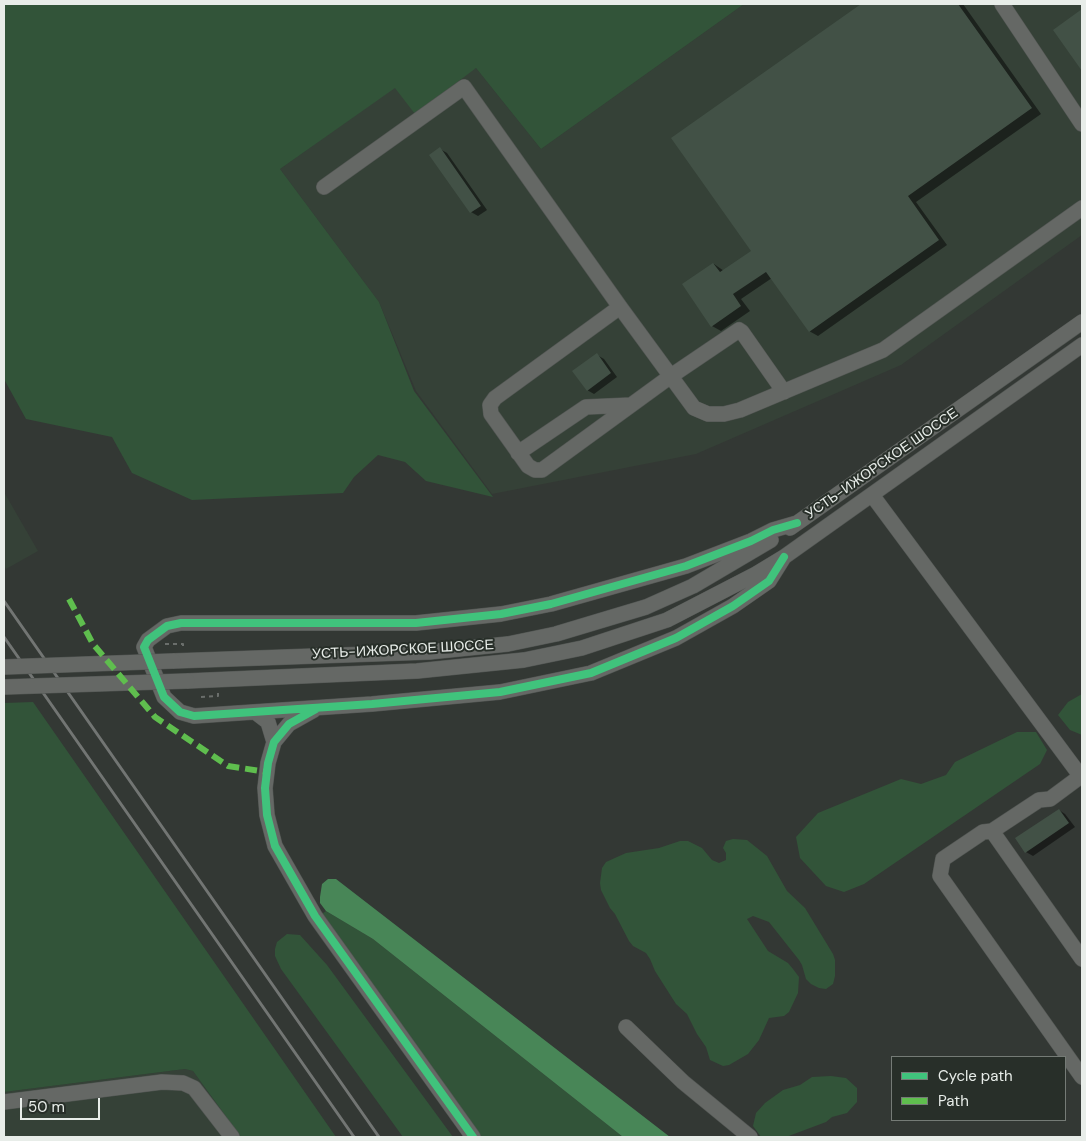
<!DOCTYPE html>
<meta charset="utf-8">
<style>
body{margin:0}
#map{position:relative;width:1086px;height:1141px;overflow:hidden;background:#333834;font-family:"DM Sans",sans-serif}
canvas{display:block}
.frame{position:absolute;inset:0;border:5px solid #e8ede9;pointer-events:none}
.legend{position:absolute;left:891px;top:1056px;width:175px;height:65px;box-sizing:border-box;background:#282f29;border:1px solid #757b76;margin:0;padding:6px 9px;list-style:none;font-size:15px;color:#e8ede9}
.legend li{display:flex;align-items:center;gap:10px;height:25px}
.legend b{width:25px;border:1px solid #757b76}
.scale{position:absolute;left:20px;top:1098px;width:80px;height:22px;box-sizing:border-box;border:2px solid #e8ede9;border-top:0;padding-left:6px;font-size:15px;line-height:18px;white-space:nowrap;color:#e8ede9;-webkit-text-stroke:4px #282f29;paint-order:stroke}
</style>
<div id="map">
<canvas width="1086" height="1141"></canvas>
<div class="frame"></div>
<ul class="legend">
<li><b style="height:6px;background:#40c37c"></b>Cycle path</li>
<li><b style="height:6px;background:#5fbe4e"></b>Path</li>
</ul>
<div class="scale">50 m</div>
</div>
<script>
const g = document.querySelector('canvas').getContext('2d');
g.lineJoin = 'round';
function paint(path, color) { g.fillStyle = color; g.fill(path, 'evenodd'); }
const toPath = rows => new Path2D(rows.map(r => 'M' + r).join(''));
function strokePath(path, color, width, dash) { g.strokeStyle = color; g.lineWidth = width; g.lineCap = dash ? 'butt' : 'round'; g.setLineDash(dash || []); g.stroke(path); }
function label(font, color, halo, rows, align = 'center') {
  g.font = font + ' "DM Sans",sans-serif'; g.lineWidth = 4; g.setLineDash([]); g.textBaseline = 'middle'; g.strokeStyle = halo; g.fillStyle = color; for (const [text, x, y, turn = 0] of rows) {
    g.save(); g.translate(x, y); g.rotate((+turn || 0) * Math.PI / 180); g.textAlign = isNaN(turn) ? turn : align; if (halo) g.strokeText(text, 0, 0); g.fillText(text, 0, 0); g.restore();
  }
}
const built = toPath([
 [744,4,1082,4,1082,235,901,365,696,454,492,494,416,391,379,302,280,169,395,87,476,68,541,149],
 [4,492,38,551,6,569,4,565],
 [185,1069,193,1071,241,1137,4,1137,4,1092]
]);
const green = toPath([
 [4,4,744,4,541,149,476,68,415,114,395,88,280,169,379,302,414,391,493,497,426,481,405,462,378,455,354,477,343,493,192,500,132,473,112,437,26,419,4,379],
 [1082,694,1082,735,1070,730,1058,715,1068,702],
 [33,702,336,1137,241,1137,193,1071,185,1069,4,1092,4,703],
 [1017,732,1036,732,1047,750,1040,764,864,884,844,892,826,886,800,858,796,837,818,813,901,779,921,784,946,775,955,762],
 [733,839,747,840,767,856,787,891,805,908,833,954,835,960,835,976,833,984,826,989,819,988,811,984,806,979,802,965,799,960,769,922,753,916,747,919,768,951,788,963,793,969,799,977,798,993,789,1012,784,1016,769,1018,759,1040,748,1054,729,1065,723,1066,710,1060,706,1047,697,1034,687,1014,676,1004,655,971,650,959,646,953,633,946,629,941,615,914,610,908,601,890,600,883,602,868,606,862,626,853,659,848,680,841,688,841,702,848,712,860,719,863,726,860,726,853,723,848,726,841],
 [326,911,373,939,623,1137,481,1137,323,927,322,914],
 [287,934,300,935,327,965,453,1137,403,1137,281,969,275,956,275,949,277,942],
 [831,1076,846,1078,857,1088,857,1102,847,1113,832,1117,826,1122,786,1137,761,1137,753,1126,756,1113,765,1103,783,1090,800,1085,812,1077]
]);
const water = toPath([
 [328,879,336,879,670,1137,623,1137,373,939,326,911,320,903,320,897,322,884]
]);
const shadow = toPath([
 [863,4,963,4,1041,114,916,202,947,245,818,336,809,331,772,278,741,299,750,311,721,331,712,326,714,264,724,271,752,251,673,139],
 [1082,11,1082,69,1055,30],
 [440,149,447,153,487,210,478,216,471,212,431,155],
 [597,355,604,359,617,377,594,394,587,390],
 [1059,810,1065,814,1075,827,1033,856,1026,852,1017,839]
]);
const building = toPath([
 [861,4,958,4,1032,108,908,196,939,240,809,332,766,272,733,294,741,306,711,327,682,284,713,263,720,272,751,251,671,138],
 [1082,9,1082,71,1053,30],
 [440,147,481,206,470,213,429,155],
 [597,353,611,373,587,391,572,371],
 [1059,809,1069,823,1025,853,1015,838]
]);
const path = toPath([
 [165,644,183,644,183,648],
 [201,697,218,696,218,691]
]);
const minor = toPath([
 [1002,4,1082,124],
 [324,187,464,87,620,307,694,408,708,414,724,414,740,410,883,350,1082,208],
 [620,307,495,398,490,405,491,414,528,466,535,470,542,470,671,376,739,330,742,332,784,392],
 [518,453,586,407,631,405],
 [872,495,1082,778],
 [790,528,1082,322],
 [784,557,769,581,733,606,676,638,591,673,500,692,372,704,194,716,180,712,164,697,144,647,148,640,167,626,181,623,416,623,501,614,551,604,686,566,751,541,773,530,797,523],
 [173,661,429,652,508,644,556,634,646,607,693,586,771,540],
 [187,681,417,671,524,660,582,648,667,620,756,574,784,557,1082,345],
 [314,710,289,724,274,742,268,763,265,788,267,815,275,846,315,916,473,1137],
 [255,712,268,722,274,742],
 [992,831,1039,800,1050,799,1081,776],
 [1082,959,992,831,983,832,943,859,940,876,1082,1077],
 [626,1027,683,1082,750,1137],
 [4,1102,162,1082,183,1083,194,1088,232,1137]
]);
const rail = toPath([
 [4,601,379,1137],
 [4,637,354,1137]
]);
const minorBridge = toPath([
 [4,667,173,661],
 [4,687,187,681]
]);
const quiet = toPath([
 [69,599,93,644,155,717,228,766,267,772]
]);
const cycleway = toPath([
 [784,557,769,581,733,606,676,638,591,673,500,692,372,704,194,716,180,712,164,697,144,647,148,640,167,626,181,623,416,623,501,614,551,604,686,566,751,541,773,530,797,523],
 [316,709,289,724,274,742,268,763,265,788,267,815,275,846,315,916,473,1137]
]);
const streetNames = [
 ["УСТЬ-ИЖОРСКОЕ ШОССЕ",882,464,-35],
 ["УСТЬ-ИЖОРСКОЕ ШОССЕ",403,650,-3]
];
paint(built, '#354137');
paint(green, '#325439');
paint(water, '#488657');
paint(shadow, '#0007');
paint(building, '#425146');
strokePath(minor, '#515552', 16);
strokePath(path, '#6a6e6b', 2, [4, 4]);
strokePath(minor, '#656865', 15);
strokePath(rail, '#727573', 3);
strokePath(minorBridge, '#515552', 16, []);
strokePath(minorBridge, '#656865', 15);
strokePath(quiet, '#5fbe4e', 6, [12, 6]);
strokePath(cycleway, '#40c37c', 8);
label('14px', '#e8ede9', '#282f29', streetNames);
</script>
